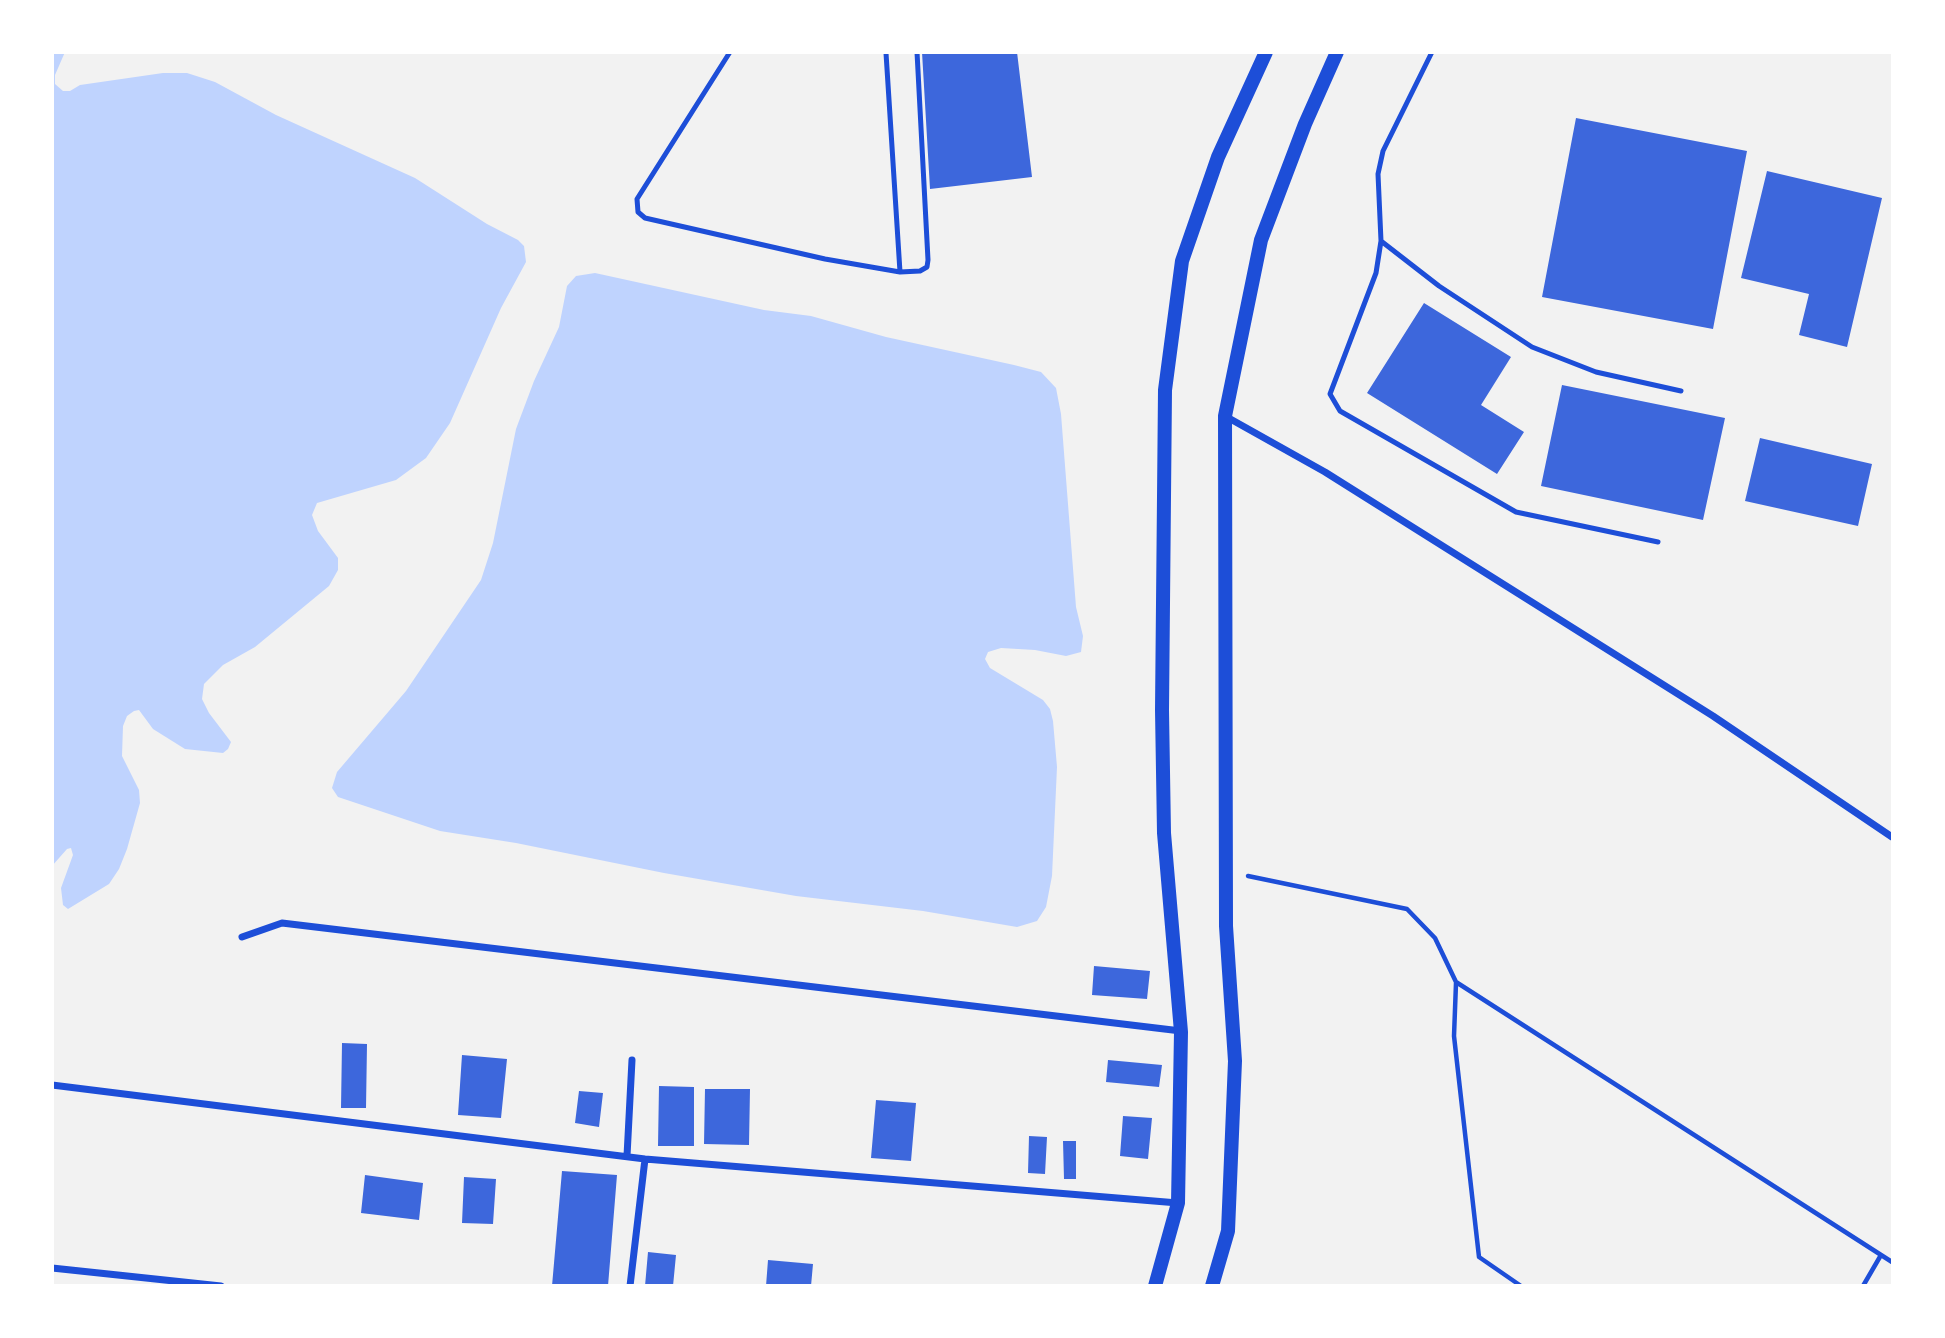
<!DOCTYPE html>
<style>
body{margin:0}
#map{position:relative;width:1945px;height:1338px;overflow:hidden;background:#f2f2f2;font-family:Barlow,sans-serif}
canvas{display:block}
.frame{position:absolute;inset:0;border:54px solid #fff;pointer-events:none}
</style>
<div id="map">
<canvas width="1945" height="1338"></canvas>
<div class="frame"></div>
</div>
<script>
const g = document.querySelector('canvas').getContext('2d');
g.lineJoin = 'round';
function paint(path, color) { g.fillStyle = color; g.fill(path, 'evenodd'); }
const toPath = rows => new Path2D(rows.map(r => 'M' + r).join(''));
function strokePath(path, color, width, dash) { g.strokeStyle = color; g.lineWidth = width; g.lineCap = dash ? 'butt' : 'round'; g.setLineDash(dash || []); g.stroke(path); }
const water = toPath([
 [65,52,55,75,55,84,63,91,70,91,80,85,163,73,187,73,215,82,276,115,415,178,487,224,518,240,524,246,526,262,501,308,450,423,426,458,396,480,317,503,312,515,318,531,338,558,338,570,329,586,255,647,223,665,204,684,202,699,209,713,231,742,228,749,223,753,185,749,153,729,139,710,134,711,127,716,123,726,122,756,139,790,140,803,127,849,119,869,109,884,68,909,63,905,61,888,73,855,71,848,67,849,52,866,52,53],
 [595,273,764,310,811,316,886,337,1014,365,1041,372,1056,388,1061,414,1076,607,1083,636,1081,652,1066,656,1035,650,1001,648,988,652,985,659,990,668,1043,700,1050,709,1053,721,1057,767,1052,876,1046,907,1037,921,1017,927,923,911,796,896,664,873,516,843,440,831,338,797,332,788,337,772,406,691,481,580,493,543,516,429,534,381,559,327,567,286,576,276]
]);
const building = toPath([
 [922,52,1017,52,1032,177,930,189],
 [1576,118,1747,151,1713,329,1542,297],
 [1767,171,1882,198,1847,347,1799,335,1809,294,1741,278],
 [1424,303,1511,357,1481,405,1524,432,1497,474,1367,393],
 [1562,385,1725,418,1703,520,1541,486],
 [1760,438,1872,464,1858,526,1745,501],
 [1094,966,1150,971,1147,999,1092,995],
 [342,1043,367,1044,366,1108,341,1108],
 [462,1055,507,1059,501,1118,458,1115],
 [1108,1060,1162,1065,1159,1087,1106,1082],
 [659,1086,694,1087,694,1146,658,1146],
 [705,1089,750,1089,749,1145,704,1144],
 [579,1091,603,1093,599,1127,575,1123],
 [876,1100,916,1103,911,1161,871,1158],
 [1123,1116,1152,1118,1148,1159,1120,1156],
 [1029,1136,1047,1137,1045,1174,1028,1173],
 [1063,1141,1076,1141,1076,1179,1064,1179],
 [562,1171,617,1175,608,1286,552,1286],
 [365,1175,423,1183,419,1220,361,1213],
 [464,1177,496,1179,493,1224,462,1223],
 [648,1252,676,1255,673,1286,645,1286],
 [768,1260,813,1264,811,1286,766,1286]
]);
const path = toPath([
 [1248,876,1407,909,1435,938,1456,982,1892,1262],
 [1456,983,1454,1036,1479,1257,1521,1286],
 [1863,1286,1881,1255]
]);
const service = toPath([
 [730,52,637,199,638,212,645,218,825,259,900,272,920,271,927,267,928,260,917,52],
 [1432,52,1383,151,1378,174,1381,241,1376,273,1330,394,1340,411,1516,512,1658,542],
 [886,53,900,272],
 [1381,241,1439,286,1532,347,1596,372,1681,391]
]);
const minor = toPath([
 [1225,416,1325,472,1713,716,1892,837],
 [242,937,282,923,1181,1031],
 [52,1085,645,1159,1178,1203],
 [627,1156,632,1060],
 [52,1268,221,1286],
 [630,1286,645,1159]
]);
const secondary = toPath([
 [1155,1286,1178,1203,1181,1032,1164,833,1162,710,1165,390,1182,261,1218,157,1266,52],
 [1212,1286,1228,1231,1235,1061,1226,926,1225,416,1261,240,1305,124,1337,52]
]);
paint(water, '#bfd3fe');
paint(building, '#3d67dc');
strokePath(path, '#1d4ed8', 4.5);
strokePath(service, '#1d4ed8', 5);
strokePath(minor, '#1d4ed8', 7);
strokePath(secondary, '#1d4ed8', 14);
</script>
